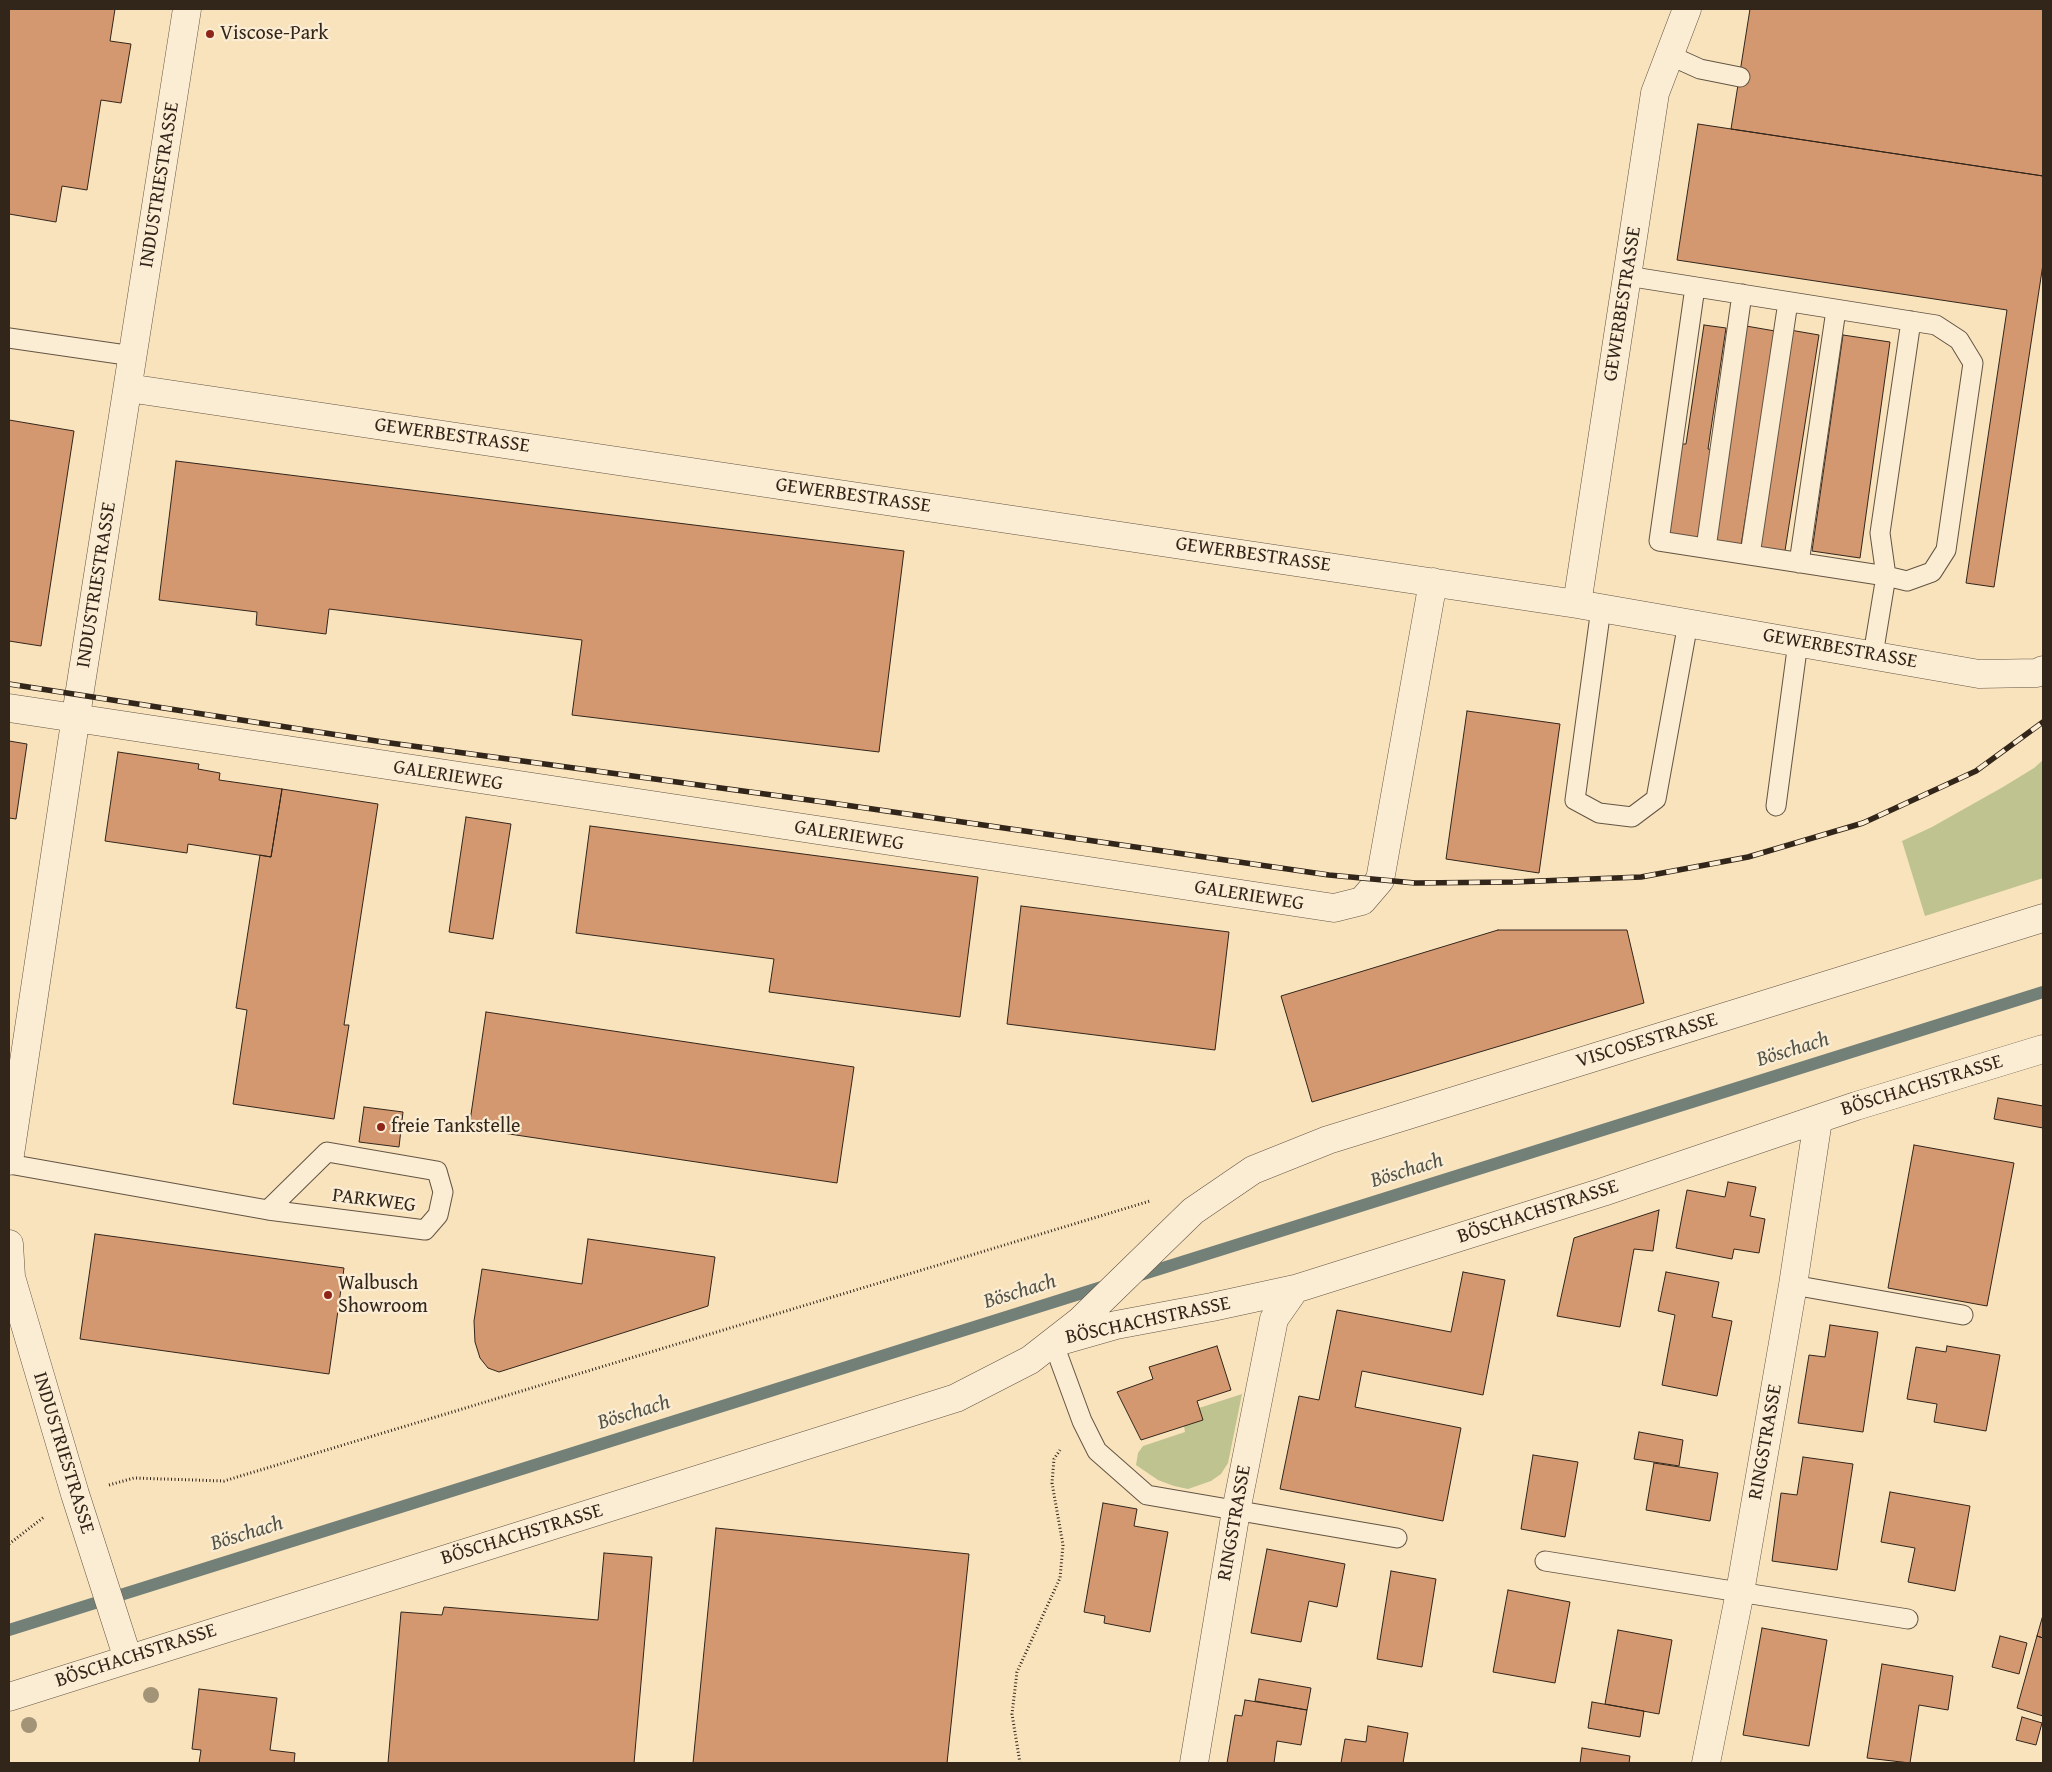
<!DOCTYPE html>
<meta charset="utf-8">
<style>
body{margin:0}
#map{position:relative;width:2052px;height:1772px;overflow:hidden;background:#f9e3bd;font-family:"Gentium Book Plus",serif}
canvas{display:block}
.frame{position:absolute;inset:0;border:10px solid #32251a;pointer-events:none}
</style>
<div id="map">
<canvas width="2052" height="1772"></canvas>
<div class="frame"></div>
</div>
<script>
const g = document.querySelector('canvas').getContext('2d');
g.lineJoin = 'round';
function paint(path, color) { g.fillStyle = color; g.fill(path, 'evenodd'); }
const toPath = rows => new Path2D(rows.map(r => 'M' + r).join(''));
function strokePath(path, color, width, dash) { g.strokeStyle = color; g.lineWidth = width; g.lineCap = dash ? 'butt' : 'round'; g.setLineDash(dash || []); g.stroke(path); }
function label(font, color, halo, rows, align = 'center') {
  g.font = font + ' "Gentium Book Plus",serif'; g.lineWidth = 4.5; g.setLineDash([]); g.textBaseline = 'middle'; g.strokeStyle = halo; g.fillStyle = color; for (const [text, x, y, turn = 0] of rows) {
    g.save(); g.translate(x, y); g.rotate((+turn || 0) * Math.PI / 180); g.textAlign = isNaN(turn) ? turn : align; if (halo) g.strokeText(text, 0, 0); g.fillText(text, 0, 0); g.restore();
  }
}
const green = toPath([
 [2043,760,2043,878,1925,916,1902,841,1932,827,2003,787,2034,768],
 [1242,1394,1228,1463,1221,1474,1211,1481,1188,1489,1174,1486,1158,1480,1136,1465,1138,1453,1143,1446,1185,1432,1184,1426,1203,1420,1199,1408]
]);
const stream = toPath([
 [1134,1277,2043,992],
 [9,1630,1108,1285]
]);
const building = toPath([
 [9,9,115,9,110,41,131,44,121,103,101,100,87,190,62,186,56,222,9,214,9,9],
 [1750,9,2043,9,2043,176,1731,129,1750,9],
 [1698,124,2043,176,2043,264,1994,587,1966,583,2007,310,1677,260,1698,124],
 [1704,325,1726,328,1708,449,1713,450,1698,543,1667,538,1681,444,1686,444,1704,325],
 [1746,326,1775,331,1740,552,1712,548,1746,326],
 [1790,330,1819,335,1784,557,1756,552,1790,330],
 [1843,335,1890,342,1860,558,1812,551,1843,335],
 [9,420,74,431,41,646,9,641,9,420],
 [176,461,904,551,879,752,572,715,582,640,329,609,326,634,256,625,257,612,159,600,176,461],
 [1467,711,1560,724,1539,873,1446,859,1467,711],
 [9,741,27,744,16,819,9,818,9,741],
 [118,752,199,764,198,769,220,773,219,780,282,789,271,857,188,844,187,853,105,841,118,752],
 [282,789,378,804,344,1025,349,1025,334,1119,233,1104,247,1010,236,1008,260,855,271,857,282,789],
 [466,817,511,824,493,939,449,932,466,817],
 [590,826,978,877,960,1017,769,992,774,959,576,933,590,826],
 [1021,906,1229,932,1215,1050,1007,1024,1021,906],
 [1498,930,1627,930,1644,1003,1312,1102,1281,996,1498,930],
 [486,1012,854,1067,837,1183,469,1128,486,1012],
 [1998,1098,2043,1106,2043,1128,1994,1119,1998,1098],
 [364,1107,403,1112,399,1147,359,1142,364,1107],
 [1914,1145,2014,1163,1987,1306,1888,1288,1914,1145],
 [1728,1182,1756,1187,1750,1216,1765,1219,1759,1253,1734,1249,1732,1259,1676,1248,1687,1190,1725,1197,1728,1182],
 [1659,1210,1653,1251,1634,1249,1620,1327,1557,1316,1574,1238,1659,1210],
 [95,1234,344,1268,329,1374,80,1339,95,1234],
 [588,1239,715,1257,708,1306,499,1372,488,1368,480,1358,475,1342,474,1321,482,1269,582,1284,588,1239],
 [1463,1272,1505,1280,1483,1395,1362,1371,1355,1407,1461,1428,1443,1521,1280,1489,1299,1396,1319,1400,1337,1310,1451,1332,1463,1272],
 [1666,1272,1719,1282,1712,1317,1732,1321,1717,1396,1662,1385,1675,1315,1658,1311,1666,1272],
 [1830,1325,1878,1332,1863,1432,1798,1423,1809,1355,1825,1357,1830,1325],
 [1217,1346,1231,1390,1197,1401,1203,1420,1141,1440,1117,1392,1153,1379,1149,1367,1217,1346],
 [1947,1346,2000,1355,1986,1431,1934,1422,1937,1404,1907,1399,1916,1347,1946,1352,1947,1346],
 [1639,1432,1683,1440,1679,1466,1634,1459,1639,1432],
 [1533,1455,1578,1462,1565,1537,1521,1529,1533,1455],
 [1803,1457,1853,1464,1837,1570,1772,1561,1781,1493,1797,1495,1803,1457],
 [1654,1463,1718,1473,1710,1521,1646,1510,1654,1463],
 [1890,1492,1970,1506,1955,1591,1908,1582,1915,1548,1881,1542,1890,1492],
 [1103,1503,1137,1509,1134,1526,1168,1532,1150,1632,1104,1623,1105,1616,1084,1612,1103,1503],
 [716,1528,969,1554,947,1763,693,1763,716,1528],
 [1267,1549,1345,1564,1337,1607,1309,1601,1301,1642,1251,1633,1267,1549],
 [604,1553,652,1557,634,1763,388,1763,401,1612,442,1615,444,1607,598,1620,604,1553],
 [1391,1571,1436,1579,1422,1667,1377,1659,1391,1571],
 [1508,1590,1570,1602,1555,1683,1493,1672,1508,1590],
 [2043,1615,2043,1638,2037,1636,2043,1615],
 [1762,1628,1827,1640,1809,1746,1743,1735,1762,1628],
 [1618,1630,1672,1640,1659,1714,1605,1704,1618,1630],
 [2000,1636,2027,1643,2019,1674,1992,1667,2000,1636],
 [2037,1636,2043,1638,2043,1716,2017,1708,2037,1636],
 [1882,1664,1953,1676,1948,1710,1919,1705,1910,1763,1867,1758,1882,1664],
 [1259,1679,1311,1688,1307,1710,1255,1701,1259,1679],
 [199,1689,277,1698,270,1750,295,1753,294,1763,199,1763,201,1750,192,1749,199,1689],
 [1245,1700,1307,1710,1301,1745,1277,1741,1274,1763,1227,1763,1235,1715,1242,1716,1245,1700],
 [1592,1702,1644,1711,1640,1737,1588,1728,1592,1702],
 [2022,1717,2042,1723,2036,1745,2016,1740,2022,1717],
 [1368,1726,1408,1733,1403,1763,1341,1763,1345,1739,1366,1742,1368,1726],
 [1582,1748,1630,1756,1629,1763,1580,1763,1582,1748]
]);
const path = toPath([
 [109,1485,134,1478,224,1481,1150,1201],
 [9,1544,44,1517],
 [1020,1763,1012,1714,1017,1672,1060,1578,1063,1545,1052,1483,1054,1459,1060,1450]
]);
const lane = toPath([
 [1669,55,1700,69,1740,77],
 [1627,276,1936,325,1959,340,1973,363,1946,550,1932,572,1907,581,1886,576,1880,533,1911,321],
 [1695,287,1659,541,1886,576,1873,655],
 [9,338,133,356],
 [1706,548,1742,294],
 [1750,555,1788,302],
 [1799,563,1836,310],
 [1601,608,1575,800,1599,813,1632,817,1656,799,1688,623],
 [1776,806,1798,642],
 [9,1164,268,1210,425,1230,438,1215,443,1192,437,1171,327,1152,268,1210],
 [1793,1285,1963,1315],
 [1053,1342,1082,1421,1097,1451,1147,1495,1397,1538],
 [1545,1561,1908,1619]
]);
const street = toPath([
 [128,388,1577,604,1979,674,2037,673,2043,670],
 [1577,604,1655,93,1687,9],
 [9,708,1334,908,1362,901,1380,880,1433,582],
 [9,1161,79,696,187,9],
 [9,1244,11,1277,75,1494,128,1659],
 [1060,1341,1116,1325,1212,1307,1295,1289,1603,1192,1856,1106,2043,1049],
 [9,1697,956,1398,1030,1360,1080,1321,1193,1211,1253,1170,1328,1140,2043,918],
 [1194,1763,1236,1511,1274,1319,1295,1289],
 [1706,1763,1740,1592,1793,1285,1818,1120]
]);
const rail = toPath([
 [9,684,383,742,831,803,1329,875,1415,883,1514,882,1641,877,1748,857,1863,823,1976,771,2043,722]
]);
const trees = [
 [151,1695],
 [29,1725]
];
const markers = [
 [210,34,5,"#8f2418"],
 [381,1127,5,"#8f2418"],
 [328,1295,5,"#8f2418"]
];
const poiNames = [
 ["Viscose-Park",220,34],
 ["freie Tankstelle",391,1127],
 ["Walbusch",338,1284],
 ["Showroom",338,1307]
];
const streetNames = [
 ["INDUSTRIESTRASSE",160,185,-81],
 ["GEWERBESTRASSE",1623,304,-81],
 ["GEWERBESTRASSE",452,436,8],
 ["GEWERBESTRASSE",853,496,8],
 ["GEWERBESTRASSE",1253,555,8],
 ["INDUSTRIESTRASSE",97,585,-81],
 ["GEWERBESTRASSE",1840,649,10],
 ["GALERIEWEG",448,776,9],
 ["GALERIEWEG",849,836,9],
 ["GALERIEWEG",1249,896,9],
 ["VISCOSESTRASSE",1647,1041,-17],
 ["BÖSCHACHSTRASSE",1922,1086,-17],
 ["PARKWEG",374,1201,7],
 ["BÖSCHACHSTRASSE",1538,1212,-18],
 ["BÖSCHACHSTRASSE",1148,1321,-12],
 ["RINGSTRASSE",1766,1442,-80],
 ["INDUSTRIESTRASSE",63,1453,73],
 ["RINGSTRASSE",1235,1523,-80],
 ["BÖSCHACHSTRASSE",522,1535,-17],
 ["BÖSCHACHSTRASSE",136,1656,-18]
];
const waterNames = [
 ["Böschach",1793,1050,-17],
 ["Böschach",1407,1171,-17],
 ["Böschach",1020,1292,-17],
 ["Böschach",634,1413,-17],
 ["Böschach",247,1534,-17]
];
paint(green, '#bec390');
strokePath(stream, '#738078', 12);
paint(building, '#d49871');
strokePath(building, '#32251a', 1);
strokePath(lane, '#645443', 21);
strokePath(street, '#645443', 29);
strokePath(path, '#32251a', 3, [1, 2.5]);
strokePath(lane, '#fbedd4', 19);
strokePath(street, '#fbedd4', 28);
strokePath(rail, '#32251a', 5.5);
strokePath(rail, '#fbedd4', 4, [11]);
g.fillStyle = '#a39477';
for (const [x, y] of trees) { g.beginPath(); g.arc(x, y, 8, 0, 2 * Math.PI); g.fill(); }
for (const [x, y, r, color] of markers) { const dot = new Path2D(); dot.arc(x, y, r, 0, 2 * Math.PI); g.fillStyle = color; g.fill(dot); strokePath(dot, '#fbedd4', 2); }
label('20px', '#32251a', '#fbedd4', poiNames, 'left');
label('20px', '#32251a', '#fbedd4', streetNames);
label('italic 21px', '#525349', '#fbedd4', waterNames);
</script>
